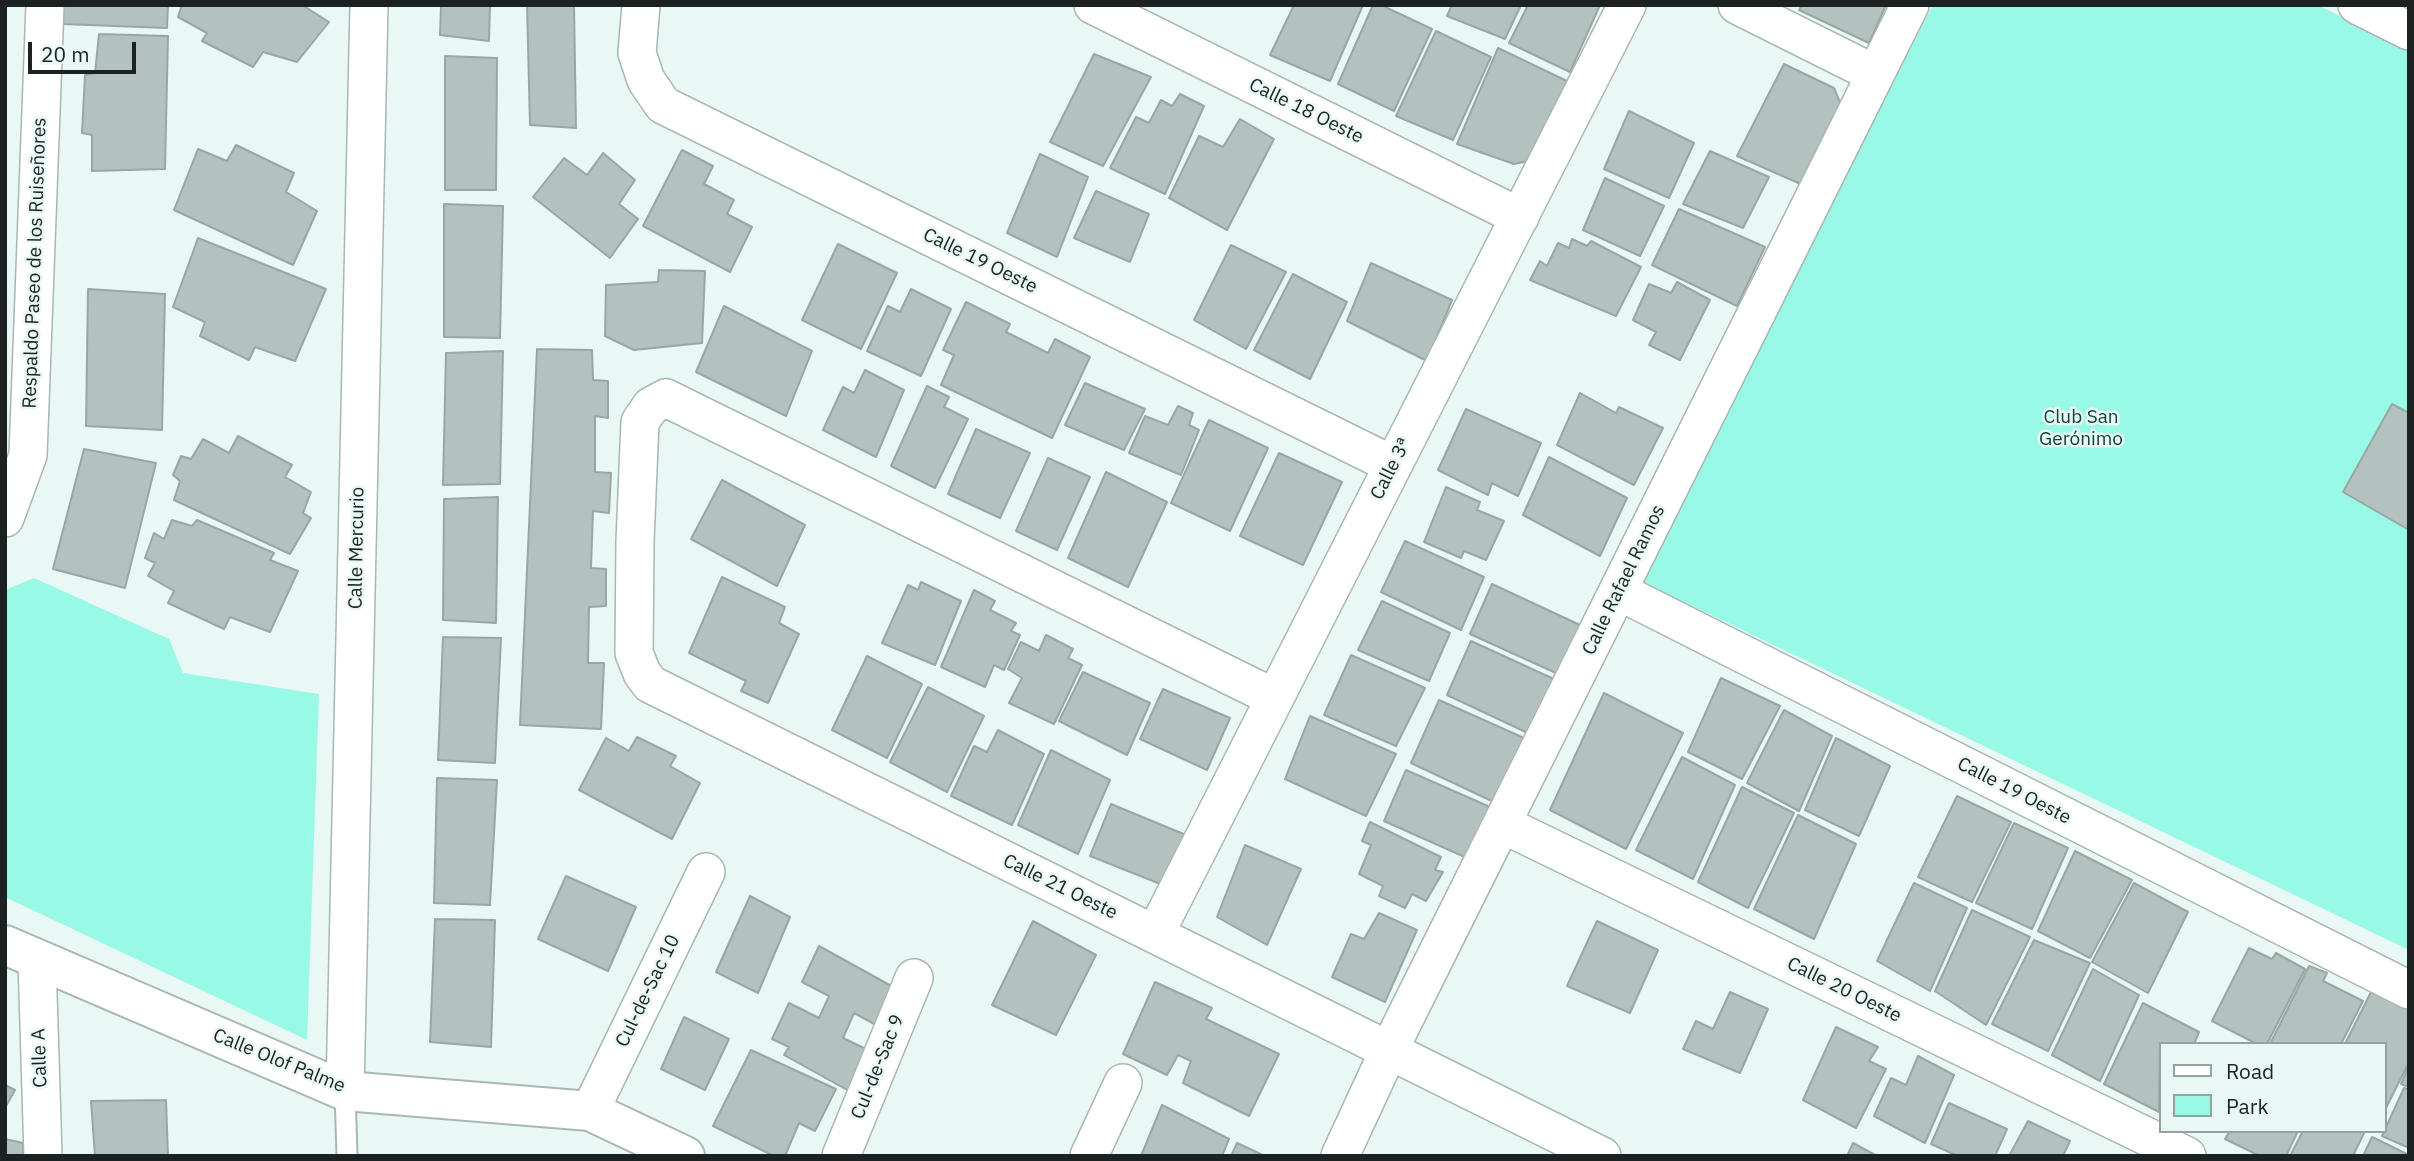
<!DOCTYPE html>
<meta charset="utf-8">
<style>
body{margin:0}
#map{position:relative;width:2414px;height:1161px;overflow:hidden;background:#e9f8f4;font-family:"IBM Plex Sans",sans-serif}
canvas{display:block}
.frame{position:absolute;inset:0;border:7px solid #1c2221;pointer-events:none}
.legend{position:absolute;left:2159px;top:1042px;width:228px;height:91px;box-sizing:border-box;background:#e9f8f4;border:2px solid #97a2a0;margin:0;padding:9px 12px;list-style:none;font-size:21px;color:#1c2221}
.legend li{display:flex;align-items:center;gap:14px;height:35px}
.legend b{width:35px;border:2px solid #97a2a0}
.scale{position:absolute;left:28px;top:42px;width:108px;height:32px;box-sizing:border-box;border:4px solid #1c2221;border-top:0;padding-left:9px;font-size:21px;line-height:24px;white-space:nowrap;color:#1c2221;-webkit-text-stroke:5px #e9f8f4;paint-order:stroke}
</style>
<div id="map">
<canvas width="2414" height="1161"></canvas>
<div class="frame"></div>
<ul class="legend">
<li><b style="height:9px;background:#fff"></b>Road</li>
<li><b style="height:19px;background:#99f9e7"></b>Park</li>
</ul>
<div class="scale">20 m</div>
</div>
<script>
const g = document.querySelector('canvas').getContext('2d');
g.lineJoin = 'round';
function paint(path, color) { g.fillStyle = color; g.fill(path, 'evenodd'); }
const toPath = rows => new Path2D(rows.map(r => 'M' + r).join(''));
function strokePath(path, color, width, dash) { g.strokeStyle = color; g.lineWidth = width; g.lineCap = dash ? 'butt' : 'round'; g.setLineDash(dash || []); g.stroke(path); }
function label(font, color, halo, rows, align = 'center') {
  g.font = font + ' "IBM Plex Sans",sans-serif'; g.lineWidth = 5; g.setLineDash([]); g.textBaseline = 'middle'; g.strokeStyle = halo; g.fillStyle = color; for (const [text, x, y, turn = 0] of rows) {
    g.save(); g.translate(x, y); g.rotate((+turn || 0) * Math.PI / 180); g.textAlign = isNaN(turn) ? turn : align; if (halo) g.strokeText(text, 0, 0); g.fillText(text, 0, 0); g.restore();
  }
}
const green = toPath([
 [1933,5,2318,5,2409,50,2409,950,1634,578],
 [34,578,169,639,183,673,319,694,307,1040,5,897,5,590]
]);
const building = toPath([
 [64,5,168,5,167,28,62,24,64,5],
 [182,5,302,5,329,22,297,62,263,52,253,67,202,41,207,33,178,17,182,5],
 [441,5,490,5,489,41,440,35,441,5],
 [527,5,574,5,576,128,530,125,527,5],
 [1294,5,1363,5,1330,81,1270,55,1294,5],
 [1373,5,1381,5,1432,29,1394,111,1338,84,1373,5],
 [1452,5,1521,5,1505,39,1447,16,1452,5],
 [1528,5,1600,5,1570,72,1509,43,1528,5],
 [1802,5,1886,5,1869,43,1799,10,1802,5],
 [1436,31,1491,57,1453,140,1396,116,1436,31],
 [99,34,168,36,165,169,92,171,92,135,82,133,85,75,95,73,99,34],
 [1498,48,1569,82,1533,160,1514,164,1457,144,1498,48],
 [1094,54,1151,77,1103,166,1050,142,1094,54],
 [445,56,497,58,496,190,445,190,445,56],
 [1784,64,1834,88,1841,105,1803,185,1737,156,1784,64],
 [1180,94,1204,106,1165,194,1110,168,1136,117,1149,123,1161,100,1172,106,1180,94],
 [1629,111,1694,143,1669,198,1604,169,1629,111],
 [1240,119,1274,139,1227,230,1169,198,1199,136,1223,147,1240,119],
 [236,145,294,173,286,192,317,211,293,265,174,210,198,149,227,161,236,145],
 [682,150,713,166,704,184,734,200,727,214,752,227,730,272,643,226,682,150],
 [1710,151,1769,177,1743,228,1683,204,1710,151],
 [603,153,635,180,619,204,638,219,610,258,533,197,564,158,587,175,603,153],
 [1040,154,1088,177,1057,257,1007,233,1040,154],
 [1605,178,1664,206,1640,256,1583,230,1605,178],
 [1096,191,1149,214,1130,262,1074,238,1096,191],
 [444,204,503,206,500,338,444,337,444,204],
 [1679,209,1765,247,1737,306,1652,265,1679,209],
 [198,238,326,289,295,361,255,347,249,360,200,336,205,322,173,307,198,238],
 [1572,239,1587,246,1591,241,1641,267,1616,316,1530,280,1540,261,1547,266,1558,243,1569,248,1572,239],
 [838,244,897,273,861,349,802,320,838,244],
 [1231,245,1286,272,1246,349,1194,320,1231,245],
 [1371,263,1452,300,1427,361,1347,321,1371,263],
 [659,270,705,271,702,343,634,350,605,336,606,285,658,282,659,270],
 [1293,274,1347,302,1310,379,1254,350,1293,274],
 [1677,282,1710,300,1680,360,1649,345,1656,332,1633,320,1649,284,1671,293,1677,282],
 [88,289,165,294,162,430,86,426,88,289],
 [911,289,951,309,921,376,867,351,888,306,900,312,911,289],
 [966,302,1010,324,1006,332,1048,353,1055,339,1090,357,1052,438,941,385,954,355,943,350,966,302],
 [724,306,812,351,786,416,696,372,724,306],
 [537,349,592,350,593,380,608,381,608,418,595,416,595,472,611,473,609,513,593,511,591,568,606,569,606,606,589,607,588,663,604,663,601,729,520,725,537,349],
 [503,351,500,484,443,485,446,353,503,351],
 [865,370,904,390,876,457,823,430,843,387,854,393,865,370],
 [1085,383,1145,409,1124,450,1065,425,1085,383],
 [927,386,949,397,944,407,968,419,935,488,891,466,927,386],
 [1580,393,1616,413,1619,407,1663,428,1634,485,1557,445,1580,393],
 [2392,404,2409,413,2409,530,2343,492,2392,404],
 [1178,406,1193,413,1189,425,1199,430,1181,475,1129,453,1145,416,1168,425,1178,406],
 [1466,409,1541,443,1518,496,1492,483,1488,495,1438,470,1466,409],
 [1209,420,1268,448,1230,531,1171,503,1209,420],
 [976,429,1030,453,1000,518,948,494,976,429],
 [238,436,292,465,285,477,311,492,303,513,311,518,290,554,174,500,180,481,173,475,181,456,191,459,203,439,229,453,238,436],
 [84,449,156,463,125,588,53,569,84,449],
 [1279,453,1342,482,1303,565,1240,536,1279,453],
 [1549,457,1627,498,1600,556,1523,515,1549,457],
 [1048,458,1090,477,1057,550,1016,531,1048,458],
 [1106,472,1167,502,1128,587,1068,558,1106,472],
 [722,480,805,525,777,586,691,539,722,480],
 [1446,487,1480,502,1477,510,1504,521,1486,560,1464,551,1461,558,1424,542,1446,487],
 [498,497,496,623,443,620,444,499,498,497],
 [172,520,192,526,197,520,274,553,270,560,298,571,270,632,230,617,224,629,168,603,174,591,148,576,155,563,145,558,154,533,164,539,172,520],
 [1405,541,1484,577,1461,630,1381,592,1405,541],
 [722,577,785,607,779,623,799,634,768,703,741,691,746,681,689,653,722,577],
 [921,582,961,601,935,665,882,643,908,585,918,590,921,582],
 [1492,584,1580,625,1556,673,1470,634,1492,584],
 [974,590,995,601,990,610,1016,623,1011,631,1020,635,1004,670,994,665,985,687,941,667,974,590],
 [1382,601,1450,633,1429,681,1358,650,1382,601],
 [1046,635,1073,649,1068,658,1082,665,1054,724,1009,703,1022,678,1008,669,1021,642,1039,651,1046,635],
 [443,637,501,638,495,763,438,760,443,637],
 [1471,641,1556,680,1530,734,1447,695,1471,641],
 [1351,655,1425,688,1396,746,1324,715,1351,655],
 [867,656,922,684,887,758,832,730,867,656],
 [1083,672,1150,703,1127,755,1059,721,1083,672],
 [1721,678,1780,706,1742,779,1688,752,1721,678],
 [928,687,984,716,947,792,890,762,928,687],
 [1163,689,1230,718,1207,770,1140,739,1163,689],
 [1604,693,1683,733,1626,849,1550,810,1604,693],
 [1439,700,1524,738,1496,803,1411,763,1439,700],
 [1784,710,1832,736,1799,811,1747,783,1784,710],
 [1310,716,1396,754,1366,816,1285,779,1310,716],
 [998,730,1044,754,1012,825,951,796,974,746,987,752,998,730],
 [637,737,676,756,670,766,700,783,672,839,579,790,606,738,629,751,637,737],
 [1836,738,1890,766,1859,836,1805,810,1836,738],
 [1051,750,1110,780,1078,854,1018,825,1051,750],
 [1682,757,1735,785,1693,879,1636,850,1682,757],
 [1406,770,1490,807,1467,858,1384,821,1406,770],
 [437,778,497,780,490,905,434,903,437,778],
 [1742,787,1794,813,1748,908,1698,882,1742,787],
 [1957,796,2011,822,1972,902,1918,877,1957,796],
 [1111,804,1186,835,1163,885,1090,856,1111,804],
 [1798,815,1856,844,1814,939,1754,909,1798,815],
 [1370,822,1441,857,1435,870,1443,872,1426,901,1412,894,1405,908,1379,896,1383,886,1359,874,1371,845,1362,841,1370,822],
 [2014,823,2068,848,2032,929,1976,903,2014,823],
 [1245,845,1301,869,1267,945,1217,917,1245,845],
 [2075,851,2132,880,2090,958,2038,931,2075,851],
 [566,876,636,907,608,971,538,939,566,876],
 [1914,883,1967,908,1930,991,1877,961,1914,883],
 [2134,883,2188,912,2148,993,2092,962,2134,883],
 [750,896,790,917,758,993,716,972,750,896],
 [1972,910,2030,937,1986,1025,1935,991,1972,910],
 [1379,913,1417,930,1385,1002,1332,977,1351,934,1364,939,1379,913],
 [435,919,495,920,491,1047,430,1042,435,919],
 [1033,921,1096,955,1056,1035,992,1005,1033,921],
 [1597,921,1658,950,1630,1013,1567,986,1597,921],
 [2034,940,2090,963,2048,1051,1992,1024,2034,940],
 [819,946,895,988,876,1025,854,1013,843,1038,868,1050,849,1091,784,1055,789,1047,772,1039,789,1003,819,1018,829,996,802,982,819,946],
 [2249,948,2272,959,2276,953,2305,969,2267,1044,2257,1044,2212,1021,2249,948],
 [2309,966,2327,973,2323,981,2363,1001,2341,1044,2270,1044,2309,966],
 [2093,969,2139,995,2100,1081,2052,1055,2093,969],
 [1155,982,1212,1008,1206,1019,1279,1054,1249,1116,1183,1083,1191,1061,1178,1055,1167,1075,1123,1054,1155,982],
 [2372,990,2409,1007,2409,1062,2386,1108,2384,1107,2384,1044,2345,1044,2372,990],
 [1730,992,1768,1009,1740,1073,1683,1049,1696,1021,1713,1029,1730,992],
 [2143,1003,2199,1032,2194,1044,2160,1044,2159,1112,2104,1084,2143,1003],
 [684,1017,729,1039,705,1090,661,1069,684,1017],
 [1836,1027,1878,1047,1869,1061,1886,1069,1856,1128,1803,1100,1836,1027],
 [751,1050,836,1089,815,1131,799,1123,785,1156,774,1156,713,1126,751,1050],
 [1918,1056,1954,1075,1925,1143,1874,1116,1891,1078,1906,1085,1918,1056],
 [2409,1066,2409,1087,2401,1084,2409,1066],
 [5,1085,15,1090,5,1108,5,1085],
 [2404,1088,2409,1090,2409,1148,2382,1136,2404,1088],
 [166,1100,168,1156,95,1156,91,1101,166,1100],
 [1949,1103,2007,1129,1995,1156,1958,1156,1931,1144,1949,1103],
 [1162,1105,1229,1139,1222,1156,1141,1156,1162,1105],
 [2028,1121,2070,1141,2063,1156,2009,1156,2028,1121],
 [2230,1131,2298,1131,2286,1156,2260,1156,2225,1139,2230,1131],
 [2303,1131,2365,1131,2353,1156,2290,1156,2303,1131],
 [2372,1137,2409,1155,2409,1156,2363,1156,2372,1137],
 [5,1139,23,1143,23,1156,5,1156,5,1139],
 [1237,1143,1265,1156,1231,1156,1237,1143],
 [1853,1143,1877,1156,1847,1156,1853,1143]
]);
const service = toPath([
 [345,1091,347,1156]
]);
const minor = toPath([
 [641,5,637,53,646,80,663,105,1393,465],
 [1093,5,1520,217],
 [1737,5,1875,74],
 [2357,5,2409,31],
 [5,518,28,455,45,5],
 [1618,591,2409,990],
 [1275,698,666,398,651,406,640,422,635,541,634,653,642,673,650,684,1602,1156],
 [1502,824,2187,1156],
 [1155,934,1627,5],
 [37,960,43,1156],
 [345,1091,369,5],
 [590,1111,706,872],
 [841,1156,914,978],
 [1089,1156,1123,1083],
 [1340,1156,1389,1050,1910,5]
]);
const tertiary = toPath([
 [5,945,345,1091,590,1111,685,1156]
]);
const streetNames = [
 ["Calle 18 Oeste",1306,111,26],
 ["Calle 19 Oeste",980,261,26],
 ["Respaldo Paseo de los Ruiseñores",35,263,-88],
 ["Calle 3ª",1391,469,-63],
 ["Calle Mercurio",357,548,-89],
 ["Calle Rafael Ramos",1624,580,-64],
 ["Calle 19 Oeste",2014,791,27],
 ["Calle 21 Oeste",1060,887,26],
 ["Calle 20 Oeste",1844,990,26],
 ["Cul-de-Sac 10",648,991,-64],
 ["Calle A",40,1058,-92],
 ["Calle Olof Palme",279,1061,22],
 ["Cul-de-Sac 9",878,1067,-68]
];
const parkNames = [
 ["Club San",2081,418],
 ["Gerónimo",2081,440]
];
paint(green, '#99f9e7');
paint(building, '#b4c2bf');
strokePath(building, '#99a7a4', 2);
strokePath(service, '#a9b7b3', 23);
strokePath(minor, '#a9b7b3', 40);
strokePath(tertiary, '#a9b7b3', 42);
strokePath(service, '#fff', 19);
strokePath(minor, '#fff', 37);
strokePath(tertiary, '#fff', 38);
label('19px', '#1c2221', '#e9f8f4', streetNames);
label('19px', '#0d453d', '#e9f8f4', parkNames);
</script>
